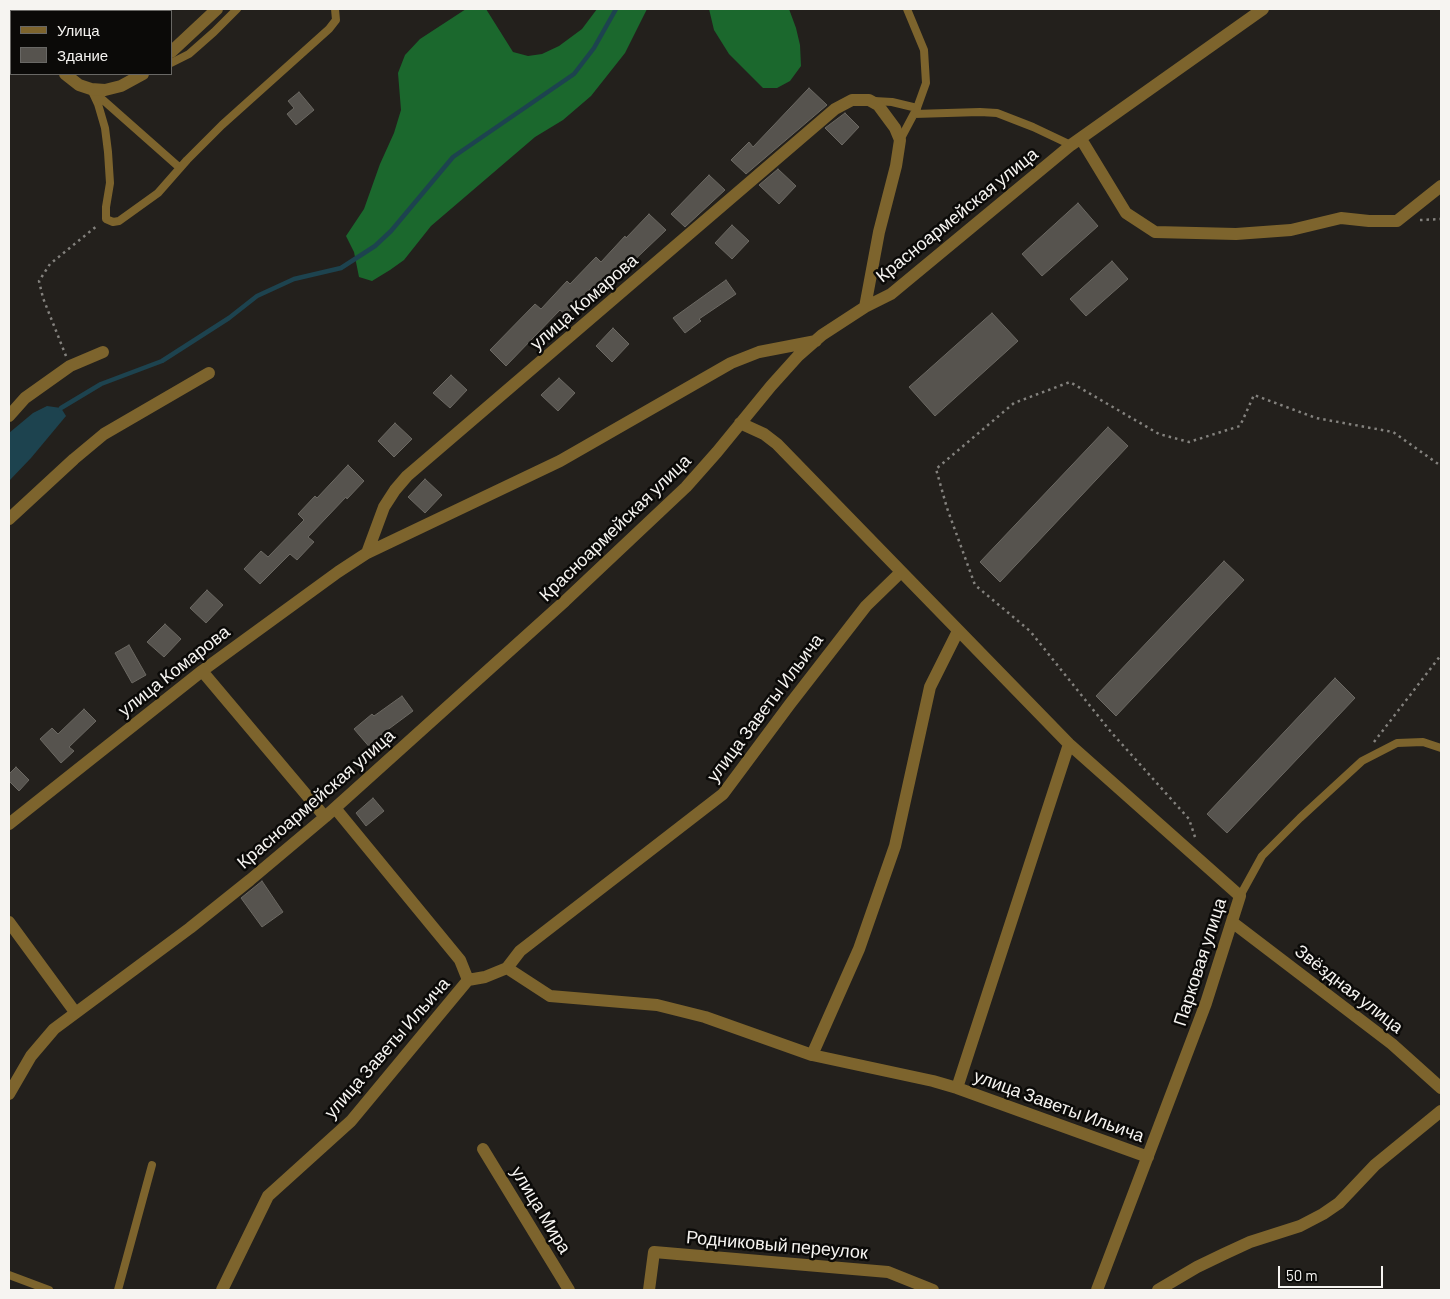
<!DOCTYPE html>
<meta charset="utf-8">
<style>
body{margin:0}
#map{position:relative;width:1450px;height:1299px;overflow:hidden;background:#23201c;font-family:Barlow,sans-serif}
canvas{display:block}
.frame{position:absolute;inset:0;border:10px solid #f6f4f1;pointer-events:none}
.legend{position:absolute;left:10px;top:10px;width:162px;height:65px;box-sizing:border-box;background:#0b0a08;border:1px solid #696865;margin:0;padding:6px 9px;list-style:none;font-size:15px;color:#f6f4f1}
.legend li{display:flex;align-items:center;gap:10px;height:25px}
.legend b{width:25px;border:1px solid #696865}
.scale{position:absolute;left:1278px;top:1266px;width:105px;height:22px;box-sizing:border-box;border:2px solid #f6f4f1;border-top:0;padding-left:6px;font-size:15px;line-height:18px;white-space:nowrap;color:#f6f4f1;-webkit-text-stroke:4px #0b0a08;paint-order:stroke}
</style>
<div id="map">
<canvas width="1450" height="1299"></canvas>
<div class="frame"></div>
<ul class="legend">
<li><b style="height:6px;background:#7d642d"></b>Улица</li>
<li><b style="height:14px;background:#56534e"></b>Здание</li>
</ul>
<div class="scale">50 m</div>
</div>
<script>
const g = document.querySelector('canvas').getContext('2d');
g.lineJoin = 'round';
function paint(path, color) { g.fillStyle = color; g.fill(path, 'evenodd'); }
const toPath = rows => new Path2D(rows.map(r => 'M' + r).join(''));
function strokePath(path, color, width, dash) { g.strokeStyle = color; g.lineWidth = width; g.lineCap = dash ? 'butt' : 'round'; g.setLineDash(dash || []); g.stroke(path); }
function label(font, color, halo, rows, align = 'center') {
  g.font = font + ' Barlow,sans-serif'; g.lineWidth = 5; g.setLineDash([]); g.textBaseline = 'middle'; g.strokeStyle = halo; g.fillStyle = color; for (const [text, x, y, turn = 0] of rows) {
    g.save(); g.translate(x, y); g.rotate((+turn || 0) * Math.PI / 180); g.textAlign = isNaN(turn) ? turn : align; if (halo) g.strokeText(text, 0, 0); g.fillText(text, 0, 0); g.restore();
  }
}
const forest = toPath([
 [466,9,486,9,513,52,528,56,542,54,559,46,582,29,597,9,647,9,625,53,591,96,563,120,535,137,431,226,404,260,390,270,372,281,359,277,354,252,346,236,364,209,380,164,394,133,401,110,398,73,405,55,420,39],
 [709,9,789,9,796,28,800,45,801,66,790,81,777,88,763,88,729,54,714,30]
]);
const water = toPath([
 [47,406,61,408,66,416,31,458,9,481,9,433,33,413]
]);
const stream = toPath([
 [61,408,101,384,162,361,229,318,257,296,294,279,341,268,375,246,391,231,453,157,574,74,594,48,616,9]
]);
const building = toPath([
 [809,88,827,105,746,174,731,160,749,142,753,147,809,88],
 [299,92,314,110,296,125,287,114,294,108,288,101,299,92],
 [845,113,859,127,842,145,825,128,845,113],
 [778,169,796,186,779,204,759,185,778,169],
 [709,175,725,190,685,227,671,214,709,175],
 [1078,203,1098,226,1042,276,1022,254,1078,203],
 [649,214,666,230,624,270,619,265,595,290,592,287,566,315,560,310,506,366,490,350,535,304,541,309,567,281,570,284,596,257,601,262,625,236,626,238,649,214],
 [732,225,749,241,732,259,715,243,732,225],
 [1112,261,1128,279,1086,316,1070,299,1112,261],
 [726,280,736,294,699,319,701,321,685,333,673,318,726,280],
 [992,313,1018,341,935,416,909,387,992,313],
 [613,328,629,344,612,362,596,346,613,328],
 [451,375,467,390,450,408,433,393,451,375],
 [559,378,575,393,558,411,541,395,559,378],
 [395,423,412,439,394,457,378,441,395,423],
 [1108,427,1128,446,1000,582,980,562,1108,427],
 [348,465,364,481,347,499,346,497,308,537,314,542,297,560,290,554,260,584,244,569,261,551,268,557,304,520,298,514,315,496,317,498,348,465],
 [425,479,442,495,425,513,408,497,425,479],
 [1224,561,1244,580,1116,716,1096,696,1224,561],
 [207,590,223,605,206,623,190,608,207,590],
 [165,624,181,639,164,657,147,642,165,624],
 [129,645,146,675,132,683,115,653,129,645],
 [1335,678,1355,698,1227,833,1207,814,1335,678],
 [402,696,413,711,386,731,390,736,372,750,354,729,372,714,374,716,402,696],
 [84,709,96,721,69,747,74,751,61,763,40,739,52,728,58,734,84,709],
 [16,767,29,780,19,791,9,781,9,774,16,767],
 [373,798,384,811,366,826,356,813,373,798],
 [262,881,283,912,262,927,241,898,262,881]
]);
const path = toPath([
 [1420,220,1441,219],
 [66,356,43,298,39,281,50,264,98,225],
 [1374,742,1441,655],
 [1195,837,1189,819,1111,732,1030,631,975,585,947,508,936,469,1014,403,1070,382,1159,434,1189,442,1240,426,1254,395,1316,418,1393,432,1441,466]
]);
const service = toPath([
 [171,63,189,54,214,32,237,9],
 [91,89,98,104,105,128,108,152,110,183,106,207,106,219,113,222,119,221,158,193,187,160,222,125,329,29,336,20,335,9],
 [94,92,180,168],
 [874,101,892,102,917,108],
 [914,114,980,112,997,113,1033,127,1071,145],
 [900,140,917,108,926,83,924,50,907,9],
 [1240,896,1262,856,1300,818,1362,761,1397,743,1423,742,1441,748],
 [9,1275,49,1290],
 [118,1290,152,1165]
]);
const minor = toPath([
 [9,17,11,19],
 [171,52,217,9],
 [65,74,79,85,91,89,105,90,121,86,143,74],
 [1081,139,1126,213,1155,232,1236,234,1291,230,1341,218,1369,221,1397,221,1441,186],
 [9,416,25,398,70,366,103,352],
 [740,423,764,434,777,444,1069,744,1240,896,1206,1003,1097,1290],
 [9,519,74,459,104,434,209,373],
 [367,553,384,507,395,490,407,476,835,109,852,100,869,100,878,105,895,128,900,140,896,166,879,232,865,307],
 [202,671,325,817],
 [335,808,460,960,468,980],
 [9,824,202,671,338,572,367,553,560,461,731,363,759,352,816,341],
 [9,922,75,1012],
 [1232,922,1392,1044,1441,1088],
 [507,968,550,996,657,1005,705,1017,812,1055,933,1081,957,1088,1148,1157],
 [812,1055,859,949,895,846,930,687,958,631],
 [957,1088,1069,744],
 [9,1094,31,1056,54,1029,190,928,250,880,325,817,565,601,686,487,717,452,771,386,798,356,822,335,865,307,891,294,1071,145,1263,9],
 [483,1149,569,1290],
 [222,1290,268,1196,351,1121,468,980,485,977,507,968,520,951,723,794,790,704,866,606,901,572],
 [649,1290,654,1252,888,1272,933,1290],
 [1158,1290,1197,1267,1224,1254,1250,1242,1300,1226,1323,1214,1339,1203,1375,1165,1441,1111]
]);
const streetNames = [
 ["Красноармейская улица",957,215,-39],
 ["улица Комарова",584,302,-41],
 ["Красноармейская улица",615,528,-44],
 ["улица Комарова",174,671,-38],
 ["улица Заветы Ильича",765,708,-53],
 ["Красноармейская улица",316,799,-41],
 ["Парковая улица",1200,962,-72],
 ["Звёздная улица",1349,989,38],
 ["улица Заветы Ильича",387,1048,-49],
 ["улица Заветы Ильича",1059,1106,20],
 ["улица Мира",541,1210,59],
 ["Родниковый переулок",777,1245,5]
];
paint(forest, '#1b682d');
paint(water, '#1d434f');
strokePath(stream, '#1d434f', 4.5);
paint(building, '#56534e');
strokePath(building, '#6b6862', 1);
strokePath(path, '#84827e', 2.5, [2.5, 4]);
strokePath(service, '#7d642d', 8);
strokePath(minor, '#7d642d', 12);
label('18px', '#f6f4f1', '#0b0a08', streetNames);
</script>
